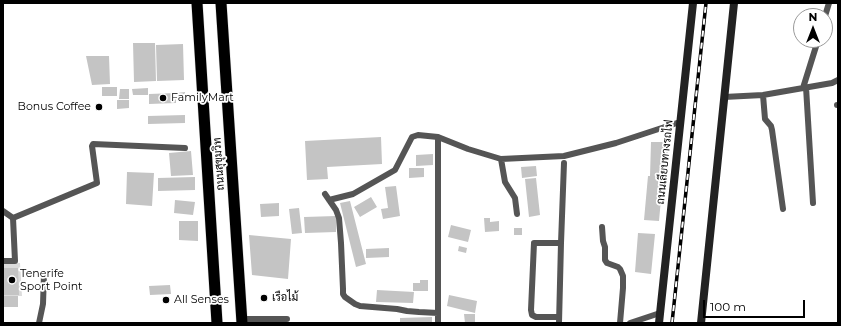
<!DOCTYPE html>
<meta charset="utf-8">
<style>
body{margin:0}
#map{position:relative;width:841px;height:326px;overflow:hidden;background:#fff;font-family:Montserrat,sans-serif}
canvas{display:block}
.frame{position:absolute;inset:0;border:4px solid #000;pointer-events:none}
.north{position:absolute;left:793px;top:8px;width:40px;height:40px;box-sizing:border-box;background:#fff;border:1px solid #999;border-radius:50%;rotate:0deg;font-size:11px;font-weight:700;line-height:16px;text-align:center;color:#000}
.north::after{content:'';display:block;margin:auto;width:14px;height:18px;background:#000;clip-path:polygon(50% 0,100% 100%,50% 72%,0 100%)}
.scale{position:absolute;left:703px;top:300px;width:102px;height:18px;box-sizing:border-box;border:2px solid #000;border-top:0;padding-left:5px;font-size:12px;line-height:14px;white-space:nowrap;color:#000;-webkit-text-stroke:3px #fff;paint-order:stroke}
</style>
<div id="map">
<canvas width="841" height="326"></canvas>
<div class="frame"></div>
<div class="north">N</div>
<div class="scale">100 m</div>
</div>
<script>
const g = document.querySelector('canvas').getContext('2d');
g.lineJoin = 'round';
function paint(path, color) { g.fillStyle = color; g.fill(path, 'evenodd'); }
const toPath = rows => new Path2D(rows.map(r => 'M' + r).join(''));
function strokePath(path, color, width, dash) { g.strokeStyle = color; g.lineWidth = width; g.lineCap = dash ? 'butt' : 'round'; g.setLineDash(dash || []); g.stroke(path); }
function label(font, color, halo, rows, align = 'center') {
  g.font = font + ' Montserrat,Sarabun,sans-serif'; g.lineWidth = 3.5; g.setLineDash([]); g.textBaseline = 'middle'; g.strokeStyle = halo; g.fillStyle = color; for (const [text, x, y, turn = 0] of rows) {
    g.save(); g.translate(x, y); g.rotate((+turn || 0) * Math.PI / 180); g.textAlign = isNaN(turn) ? turn : align; if (halo) g.strokeText(text, 0, 0); g.fillText(text, 0, 0); g.restore();
  }
}
const green = toPath([
 [20,263,22,296,3,296,3,264]
]);
const building = toPath([
 [133,43,155,43,156,81,134,82],
 [183,44,184,80,157,81,156,45],
 [86,56,109,56,110,84,92,85],
 [102,87,117,87,117,96,102,96],
 [148,88,148,95,133,95,132,89],
 [120,89,129,89,129,99,119,99],
 [185,92,185,99,177,99,177,93],
 [176,93,176,103,149,104,149,94],
 [117,100,129,100,129,108,117,109],
 [185,115,185,123,148,124,148,116],
 [381,137,382,164,327,167,328,179,307,180,305,141],
 [651,142,668,142,667,165,665,164,665,177,653,176,663,177,659,221,644,220,648,176,650,176],
 [191,151,193,175,171,176,169,153],
 [433,154,433,165,416,166,416,155],
 [536,166,537,176,522,178,521,167],
 [409,168,424,168,424,177,409,178],
 [127,172,154,173,152,206,126,204],
 [195,177,195,190,158,191,158,178],
 [536,178,540,215,529,217,525,179],
 [396,186,400,216,383,219,381,209,388,208,385,187],
 [371,197,377,207,360,217,354,207],
 [175,200,195,202,193,215,174,213],
 [350,201,366,264,356,267,340,203],
 [279,203,279,216,261,217,260,204],
 [299,208,302,233,292,234,289,209],
 [336,216,336,232,305,233,304,217],
 [484,218,490,218,490,222,499,221,499,231,485,232],
 [179,221,198,221,198,241,179,240],
 [451,225,471,230,468,242,448,237],
 [514,228,522,228,522,235,514,235],
 [638,233,655,234,651,274,635,272],
 [249,235,291,239,288,279,252,275],
 [459,246,467,248,466,253,458,251],
 [389,248,389,257,366,258,366,249],
 [3,268,18,268,19,295,3,295],
 [420,280,428,280,428,291,413,291,413,283,420,283],
 [170,285,171,294,150,295,149,286],
 [377,290,414,292,413,303,376,302],
 [449,295,477,301,475,313,447,306],
 [3,296,18,296,18,307,3,307],
 [464,314,475,314,475,323,465,323],
 [432,317,432,323,400,323,400,318]
]);
const street = toPath([
 [825,16,829,3],
 [806,87,813,203],
 [803,88,818,40],
 [763,95,765,119,771,126,772,130,783,209],
 [724,97,763,95,832,83,838,80],
 [837,105,838,105],
 [438,137,468,149,501,159,564,156,616,143,680,122],
 [501,159,505,182,515,198,517,214],
 [325,194,336,210,339,218,341,243,343,289,343,294,345,297,355,304,360,306,397,309,407,311,419,312,438,313],
 [329,200,353,194,395,170,412,137,418,135,438,137,438,323],
 [3,211,13,218],
 [602,227,603,241,605,247,605,260,607,263,618,267,620,269,623,276,623,288,620,323],
 [3,261,15,261,13,218,97,183,92,146,93,144,185,148],
 [559,317,536,317,532,315,531,310,534,243,561,243],
 [242,319,287,319],
 [39,323,43,304,44,274],
 [559,323,561,243,564,163],
 [630,323,660,313]
]);
const secondary = toPath([
 [659,323,693,3],
 [701,323,734,3]
]);
const highway = toPath([
 [197,3,217,323],
 [221,3,242,323]
]);
const rail = toPath([
 [672,323,706,3]
]);
const markers = [
 [163,98,4,"#000"],
 [99,107,4,"#000"],
 [12,280,4,"#000"],
 [264,298,4,"#000"],
 [166,300,4,"#000"]
];
const poiNames = [
 ["FamilyMart",171,98],
 ["Bonus Coffee",91,107,"right"],
 ["Tenerife",20,274],
 ["Sport Point",20,287],
 ["เรือไม้",272,298],
 ["All Senses",174,300]
];
const streetNames = [
 ["ถนนเลียบทางรถไฟ",665,162,-84],
 ["ถนนสุขุมวิท",219,164,-94]
];
paint(green, '#dcdcdc');
paint(building, '#c4c4c4');
strokePath(highway, '#dbdbdb', 12);
strokePath(street, '#555', 6);
strokePath(secondary, '#222', 8);
strokePath(highway, '#000', 11);
strokePath(rail, '#000', 3.5);
strokePath(rail, '#fff', 2, [6]);
for (const [x, y, r, color] of markers) { const dot = new Path2D(); dot.arc(x, y, r, 0, 2 * Math.PI); g.fillStyle = color; g.fill(dot); strokePath(dot, '#fff', 1.5); }
label('11px', '#000', '#fff', poiNames, 'left');
label('11px', '#000', '#fff', streetNames);
</script>
